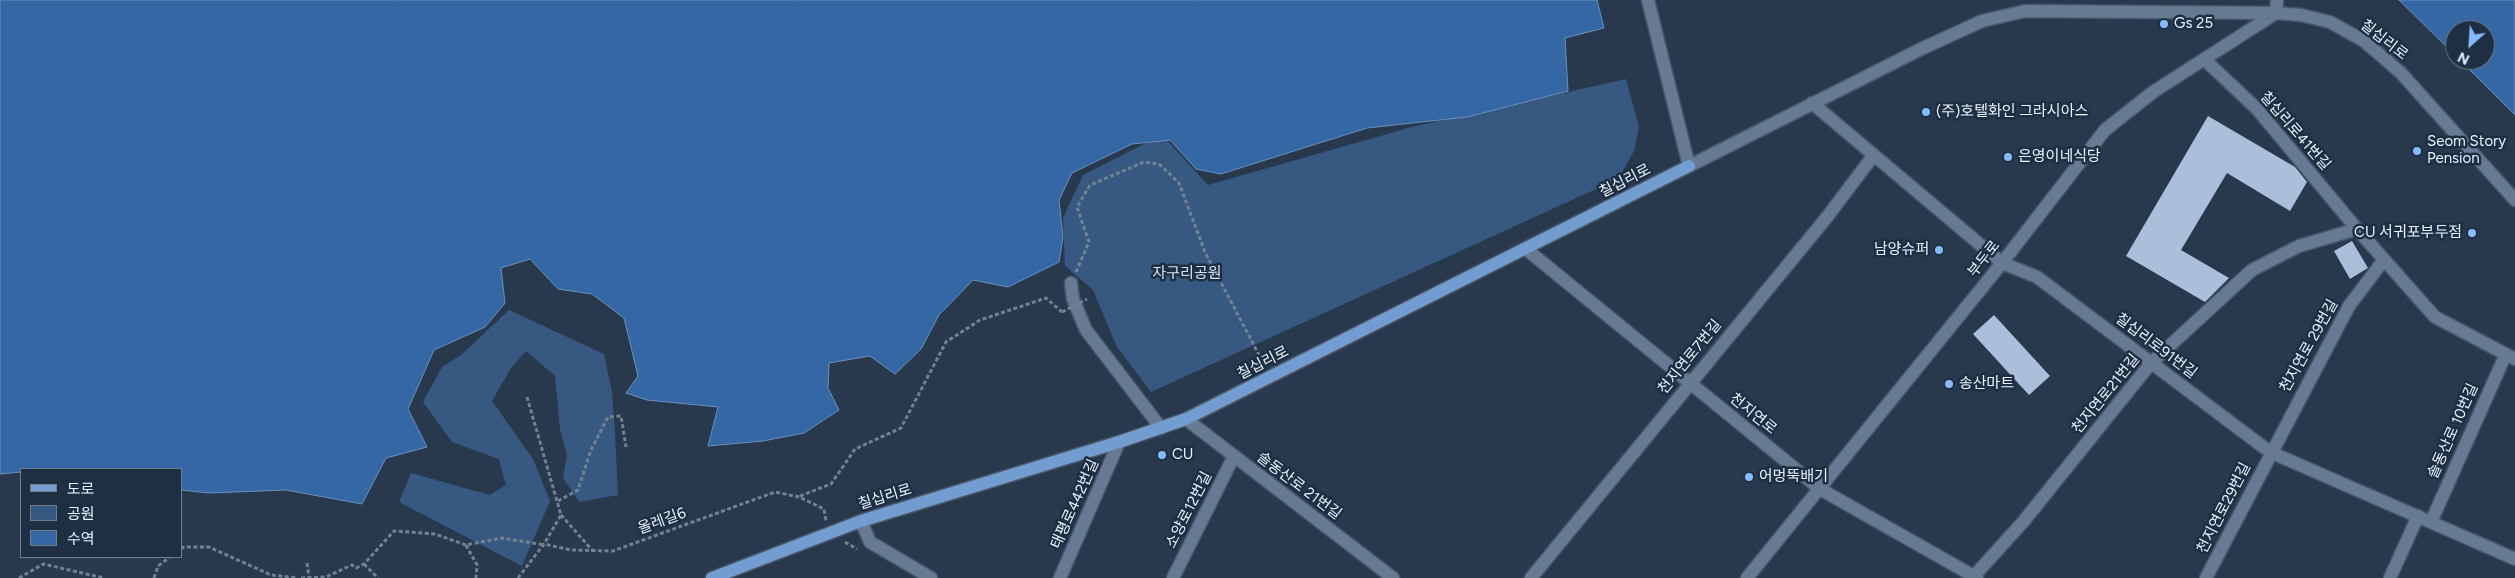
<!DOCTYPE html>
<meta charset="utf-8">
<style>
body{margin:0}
#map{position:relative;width:2515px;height:578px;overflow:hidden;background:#28394e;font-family:Figtree,"Noto Sans KR",sans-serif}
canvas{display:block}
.legend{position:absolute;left:20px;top:468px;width:162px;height:90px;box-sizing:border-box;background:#1e2f43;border:1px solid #6f7d8d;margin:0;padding:6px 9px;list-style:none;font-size:15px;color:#e8f1fc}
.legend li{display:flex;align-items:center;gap:10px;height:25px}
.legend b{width:25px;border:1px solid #6f7d8d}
.north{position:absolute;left:2445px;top:20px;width:50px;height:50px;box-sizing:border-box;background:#1e2f43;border:1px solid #6f7d8d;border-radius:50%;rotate:206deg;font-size:14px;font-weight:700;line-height:20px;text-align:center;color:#e8f1fc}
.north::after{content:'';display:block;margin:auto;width:18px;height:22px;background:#86bbfb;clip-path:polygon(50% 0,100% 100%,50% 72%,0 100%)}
</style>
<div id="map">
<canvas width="2515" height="578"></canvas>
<ul class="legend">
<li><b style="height:6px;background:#739dd0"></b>도로</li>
<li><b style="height:14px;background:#375981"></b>공원</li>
<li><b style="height:14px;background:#3467a4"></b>수역</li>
</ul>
<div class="north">N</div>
</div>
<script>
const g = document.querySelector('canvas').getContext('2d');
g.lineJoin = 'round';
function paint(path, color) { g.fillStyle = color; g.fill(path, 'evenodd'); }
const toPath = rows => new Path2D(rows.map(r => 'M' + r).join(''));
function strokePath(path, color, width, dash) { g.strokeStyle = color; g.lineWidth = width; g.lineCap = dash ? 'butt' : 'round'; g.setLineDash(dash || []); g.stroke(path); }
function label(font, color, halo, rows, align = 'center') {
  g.font = font + ' Figtree,"Noto Sans KR",sans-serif'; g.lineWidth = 5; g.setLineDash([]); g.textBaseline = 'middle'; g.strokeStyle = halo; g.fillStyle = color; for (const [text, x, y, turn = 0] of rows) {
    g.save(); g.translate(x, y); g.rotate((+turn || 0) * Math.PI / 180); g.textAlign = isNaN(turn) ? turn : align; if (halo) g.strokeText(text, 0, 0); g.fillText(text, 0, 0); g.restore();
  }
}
const green = toPath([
 [1626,79,1639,127,1634,151,1618,179,1151,392,1117,347,1093,290,1065,266,1063,218,1083,175,1162,135,1208,185,1412,127],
 [509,310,604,354,612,392,615,433,618,495,579,502,563,478,567,455,560,429,555,376,526,351,511,368,492,401,533,459,550,501,522,566,399,502,411,473,490,495,506,485,499,459,452,442,423,402,442,367,461,355]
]);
const water = toPath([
 [0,0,1597,0,1604,28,1565,38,1568,91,1467,117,1367,128,1221,174,1196,169,1170,140,1132,144,1072,173,1059,200,1063,237,1059,262,1008,287,973,280,939,315,921,349,895,374,870,356,829,363,828,388,839,410,804,433,763,441,708,446,718,407,647,400,626,393,638,376,624,318,592,294,558,289,530,259,501,268,505,303,485,327,434,350,408,409,427,447,386,458,362,504,286,490,209,493,181,490,181,469,21,469,21,472,0,474,0,0],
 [2399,0,2515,0,2515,115,2460,60,2485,60,2485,30,2455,30,2455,55,2399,0]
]);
const building = toPath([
 [2208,116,2295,167,2307,182,2290,211,2227,173,2181,250,2229,278,2205,302,2126,256],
 [2352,241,2368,268,2350,279,2334,251],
 [1994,315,2050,376,2029,395,1973,334]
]);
const path = toPath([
 [1076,272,1089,242,1077,207,1090,185,1144,162,1159,164,1179,183,1205,252,1259,355],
 [527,397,561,515,544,544],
 [800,496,831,484,855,449,901,428,946,342,980,320,1046,298,1062,312],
 [558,501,578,490,591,450,608,417,621,416,626,447],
 [561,515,593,551],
 [845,542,857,549],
 [466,545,477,565,476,578],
 [181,549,184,547,209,547,271,575,297,578],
 [307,563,309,578],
 [364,564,378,578],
 [19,578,43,564,104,578],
 [154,578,158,566,170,557],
 [301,578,326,577,352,565,356,568,364,564,394,531,435,534,466,545,502,538,545,545],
 [518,578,544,544,571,550,613,551,775,492,799,497,824,509,826,521]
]);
const minor = toPath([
 [1648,0,1689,166,1921,49,1982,21,2025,11,2276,13,2301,15,2330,22,2364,41,2401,73,2515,200],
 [2204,59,2257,109,2357,229],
 [1812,103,2002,263,2037,277,2270,452,2515,559],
 [1526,249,1820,489,1977,578],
 [1071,283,1073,299,1086,330,1161,428],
 [1186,419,1393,578],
 [861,521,870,542,931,578],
 [2431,522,2506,354],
 [1974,576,2023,522,2151,363,2252,270,2299,246,2357,229,2435,317,2515,359],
 [1060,578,1119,442],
 [1173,578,1234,456],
 [1531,578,1827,217,1873,156],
 [1747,578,2002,263,2105,130,2153,92,2276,13,2277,0],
 [2206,578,2349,306,2383,261],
 [2390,578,2418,516]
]);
const major = toPath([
 [712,578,861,521,1119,442,1186,419,1689,166]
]);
const pathBridge = toPath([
 [1062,312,1087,299]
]);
const markers = [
 [2164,24,5,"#86bbfb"],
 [1926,112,5,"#86bbfb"],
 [2417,151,5,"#86bbfb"],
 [2008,157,5,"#86bbfb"],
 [2472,233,5,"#86bbfb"],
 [1939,250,5,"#86bbfb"],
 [1949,384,5,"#86bbfb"],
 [1162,455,5,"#86bbfb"],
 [1749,477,5,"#86bbfb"]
];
const poiNames = [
 ["Gs 25",2174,24],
 ["(주)호텔화인 그라시아스",1936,112],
 ["Seom Story",2427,142],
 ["Pension",2427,159],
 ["은영이네식당",2018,157],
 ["CU 서귀포부두점",2462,233,"right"],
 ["남양슈퍼",1929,250,"right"],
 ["송산마트",1959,384],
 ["CU",1172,455],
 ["어멍뚝배기",1759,477]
];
const streetNames = [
 ["칠십리로",2384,40,38],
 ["칠십리로41번길",2295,131,49],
 ["칠십리로",1625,181,-27],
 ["부두로",1984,259,-52],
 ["칠십리로91번길",2156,346,37],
 ["천지연로 29번길",2309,346,-61],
 ["천지연로7번길",1690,357,-51],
 ["칠십리로",1263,363,-27],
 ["천지연로21번길",2106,394,-51],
 ["천지연로",1753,414,39],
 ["솔동산로 10번길",2453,431,-66],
 ["솔동산로 21번길",1299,486,37],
 ["칠십리로",885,497,-17],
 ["태평로442번길",1075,504,-66],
 ["천지연로29번길",2224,508,-63],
 ["소양로12번길",1189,510,-63],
 ["올레길6",662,521,-20]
];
const parkNames = [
 ["자구리공원",1187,274]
];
paint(green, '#375981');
paint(water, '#3467a4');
strokePath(water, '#6a90be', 1);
paint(building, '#aabfda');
strokePath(minor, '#475668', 15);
strokePath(major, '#475668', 15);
strokePath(path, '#738192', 3, [4, 2.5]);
strokePath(minor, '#677a93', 12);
strokePath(major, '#739dd0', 12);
strokePath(pathBridge, '#738192', 3, [4, 2.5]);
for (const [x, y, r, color] of markers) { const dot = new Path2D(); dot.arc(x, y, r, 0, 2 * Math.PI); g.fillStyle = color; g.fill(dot); strokePath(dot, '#1e2f43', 2); }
label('15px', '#e8f1fc', '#1e2f43', poiNames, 'left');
label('15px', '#e8f1fc', '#1e2f43', streetNames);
label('15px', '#d3e1f2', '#1e2f43', parkNames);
</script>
